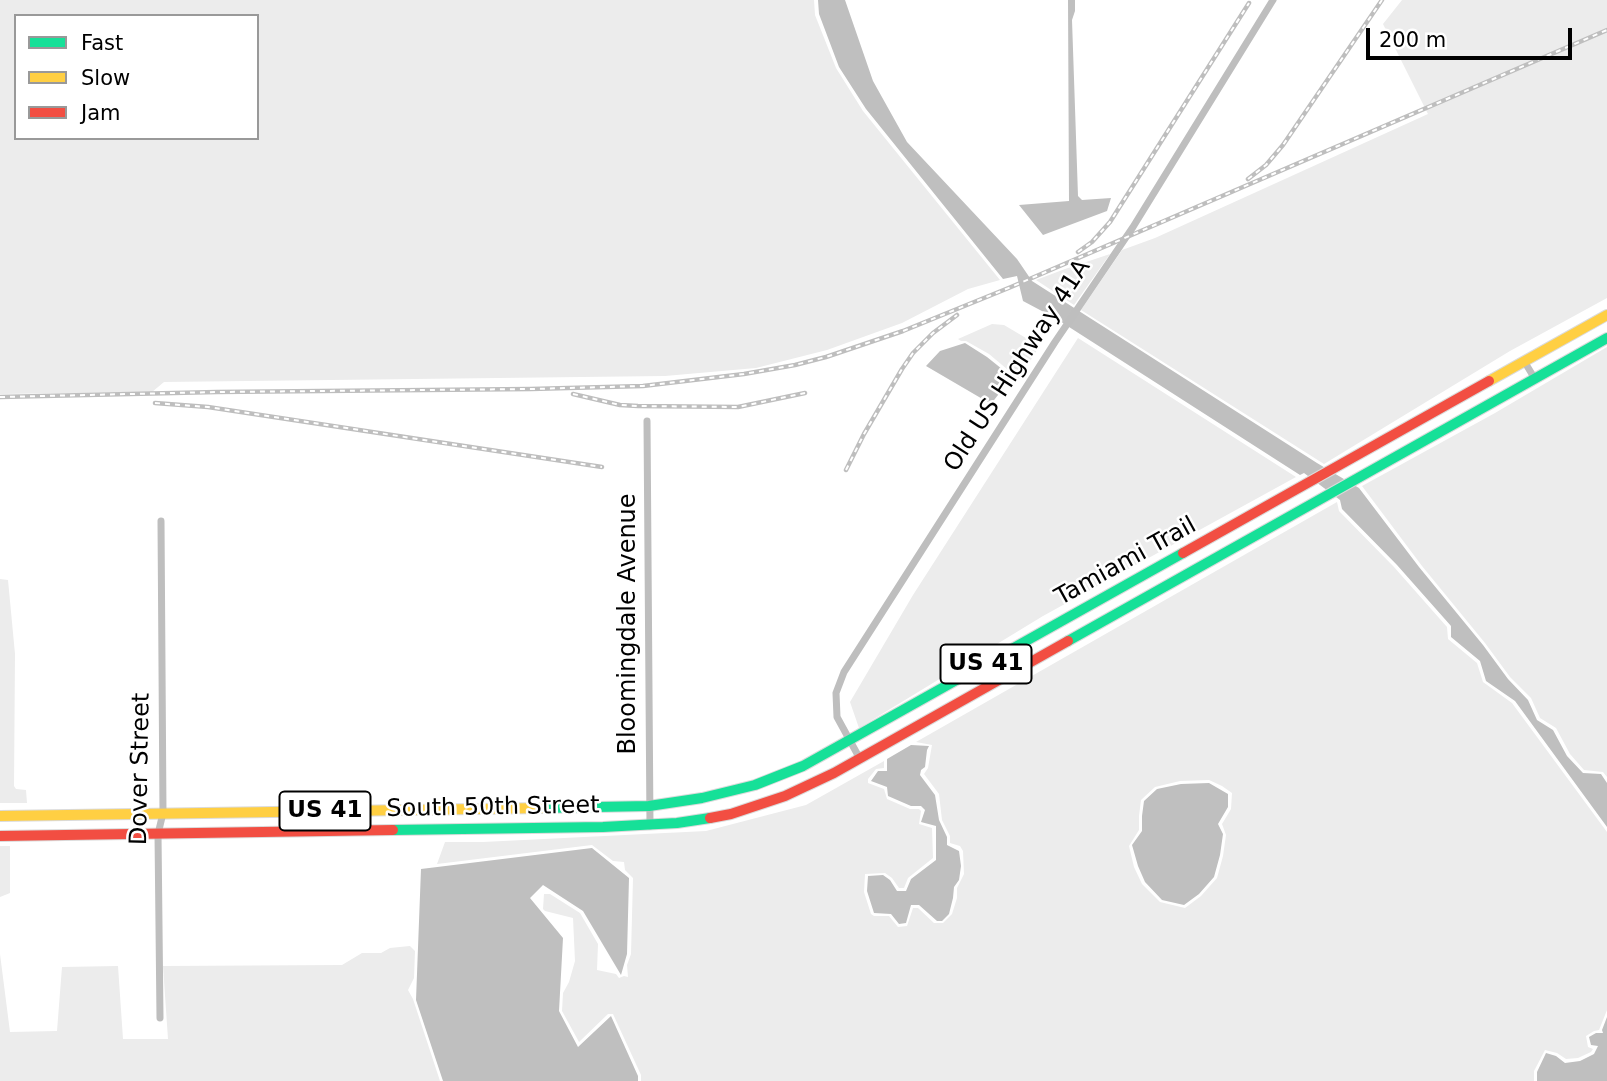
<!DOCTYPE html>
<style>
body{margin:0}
#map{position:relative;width:1607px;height:1081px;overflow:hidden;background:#fff;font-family:"DejaVu Sans",sans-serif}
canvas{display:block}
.legend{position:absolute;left:14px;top:14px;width:245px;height:126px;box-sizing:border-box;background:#fff;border:2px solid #999;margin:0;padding:9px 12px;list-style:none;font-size:21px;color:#000}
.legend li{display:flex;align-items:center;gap:14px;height:35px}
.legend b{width:35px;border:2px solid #999}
.scale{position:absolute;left:1366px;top:28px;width:206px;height:32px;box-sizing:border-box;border:4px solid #000;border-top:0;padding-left:9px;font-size:21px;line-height:24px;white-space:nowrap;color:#000;-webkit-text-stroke:5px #fff;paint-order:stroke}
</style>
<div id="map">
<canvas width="1607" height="1081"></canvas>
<ul class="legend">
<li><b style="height:9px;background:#16e098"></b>Fast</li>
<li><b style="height:9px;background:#ffcf43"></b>Slow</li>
<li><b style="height:9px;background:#f24e42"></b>Jam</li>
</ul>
<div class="scale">200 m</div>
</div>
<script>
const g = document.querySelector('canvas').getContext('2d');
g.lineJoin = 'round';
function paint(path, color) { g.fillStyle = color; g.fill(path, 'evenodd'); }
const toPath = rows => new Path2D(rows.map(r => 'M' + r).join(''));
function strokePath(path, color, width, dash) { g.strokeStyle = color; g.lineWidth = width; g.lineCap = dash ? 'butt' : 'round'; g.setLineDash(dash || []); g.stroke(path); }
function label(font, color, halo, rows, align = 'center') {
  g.font = font + ' "DejaVu Sans",sans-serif'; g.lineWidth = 5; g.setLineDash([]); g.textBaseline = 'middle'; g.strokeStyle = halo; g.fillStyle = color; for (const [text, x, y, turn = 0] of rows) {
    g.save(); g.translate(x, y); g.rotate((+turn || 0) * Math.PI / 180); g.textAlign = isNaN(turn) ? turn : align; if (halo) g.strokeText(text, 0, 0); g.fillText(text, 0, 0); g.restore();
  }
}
const green = toPath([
 [0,0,814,0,815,15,836,68,863,111,1000,280,968,289,902,323,827,350,756,368,665,376,164,382,152,392,0,394],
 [16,16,257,16,257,138,16,138],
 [1402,0,1607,0,1607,298,1510,351,1324,464,1081,310,1122,250,1155,238,1428,114,1383,24],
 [1110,254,1074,305,1036,280,1065,269],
 [992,324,1004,325,1036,344,1037,350,1018,381,1015,379,1014,375,989,354,966,341,961,341,958,339],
 [1078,338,1296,477,1043,616,859,728,850,702,913,595],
 [1607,347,1607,777,1603,772,1584,770,1570,754,1556,728,1540,718,1531,698,1510,677,1485,643,1422,566,1362,486,1495,413],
 [1337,502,1339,511,1394,567,1447,627,1448,639,1477,663,1483,682,1512,703,1607,832,1607,1010,1599,1030,1594,1031,1586,1036,1588,1047,1593,1049,1591,1052,1578,1058,1566,1059,1557,1053,1545,1050,1534,1071,1534,1081,641,1081,641,1075,613,1014,608,1014,579,1042,562,1011,563,993,569,982,575,961,573,918,545,911,543,909,544,894,550,894,580,913,598,944,597,970,616,974,619,978,624,976,628,977,627,965,631,954,633,878,625,870,624,862,613,861,592,845,437,864,445,842,483,842,706,831,806,805,884,761,884,768,876,769,868,779,868,783,884,789,887,799,910,809,919,809,921,811,919,824,932,828,933,858,908,878,904,888,899,888,892,878,885,873,865,874,864,892,871,914,874,916,889,916,898,927,907,926,913,908,918,908,934,923,943,923,952,914,957,898,957,888,964,874,963,851,960,846,950,843,950,836,942,820,939,794,924,774,928,768,932,745,916,742],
 [1209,780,1222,786,1232,793,1231,809,1222,824,1226,835,1223,856,1217,878,1201,896,1185,908,1160,902,1142,884,1134,867,1129,846,1139,830,1139,816,1141,800,1155,787,1180,781],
 [0,579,8,580,15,654,14,786,16,789,26,790,27,803,0,803],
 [0,846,10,846,10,893,0,897],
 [410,946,415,951,414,978,408,990,413,999,440,1081,0,1081,0,954,10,1032,57,1031,62,967,118,966,123,1039,168,1039,163,966,342,965,362,953,381,953,390,948]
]);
const water = toPath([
 [818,0,845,0,873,81,907,142,1017,259,1032,281,1317,463,1359,488,1419,567,1483,645,1508,679,1528,700,1537,720,1553,730,1567,756,1583,773,1601,774,1607,783,1607,827,1515,701,1486,681,1480,661,1451,637,1451,626,1397,565,1342,509,1340,500,1304,473,1300,475,1055,318,1023,301,1017,276,1003,279,866,109,839,67,819,14],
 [1068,0,1075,0,1075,11,1072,20,1078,196,1082,200,1111,198,1107,211,1043,235,1019,205,1069,201],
 [965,343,987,357,1012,377,991,404,926,366,940,351],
 [911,745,929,746,927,750,925,767,921,770,920,775,935,795,939,820,947,837,947,845,959,851,961,866,959,880,954,887,953,898,949,914,942,921,937,921,919,905,911,905,906,923,899,924,891,914,874,913,867,891,868,876,883,875,890,880,897,891,906,891,911,879,936,860,936,826,921,822,925,810,921,806,911,806,888,796,887,787,871,781,878,771,887,771,887,759],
 [1209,783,1228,794,1228,807,1218,824,1223,834,1220,855,1214,877,1199,894,1184,905,1162,900,1145,882,1138,866,1132,845,1142,831,1142,816,1144,801,1157,789,1181,784],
 [592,848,629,878,627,954,621,975,583,911,543,885,530,898,563,938,559,1011,578,1047,611,1016,638,1076,638,1081,443,1081,416,1000,421,869],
 [1607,1017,1607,1081,1537,1081,1537,1072,1546,1053,1556,1056,1565,1063,1580,1061,1594,1054,1598,1046,1591,1045,1589,1037,1596,1033,1603,1033,1602,1030]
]);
const street = toPath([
 [1524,361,1535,379],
 [647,421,650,826],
 [860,759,837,717,836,693,844,672,1055,342,1133,227,1273,0],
 [288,811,288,832],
 [160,1018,158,834,163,813,161,521]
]);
const fast = toPath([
 [1068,641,1607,338],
 [544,808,649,806,702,798,755,785,803,766,1183,553],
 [393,830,603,827,677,823,710,818]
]);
const slow = toPath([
 [1489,381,1607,315],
 [0,816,544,808]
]);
const jam = toPath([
 [1183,553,1489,381],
 [710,818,731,814,785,796,834,773,1068,641],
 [0,836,393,830]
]);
const rail = toPath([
 [1248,179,1266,165,1283,145,1382,0],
 [1078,252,1092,242,1110,222,1249,3],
 [573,394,620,405,638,406,738,407,805,393],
 [0,397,217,392,531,389,643,386,744,374,795,365,826,357,903,331,1011,287,1607,30],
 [155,403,208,407,602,467],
 [846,470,864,434,902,369,913,353,933,333,957,315]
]);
const shields = [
 [986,664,91],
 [325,811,91]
];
const shieldNames = [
 ["US 41",986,664],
 ["US 41",325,811]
];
const streetNames = [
 ["Old US Highway 41A",1018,366,-57],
 ["Tamiami Trail",1126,562,-29],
 ["Bloomingdale Avenue",629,624,-90],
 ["Dover Street",141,769,-89],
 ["South 50th Street",493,808,-1]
];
paint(green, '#ececec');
paint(water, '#bfbfbf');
strokePath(fast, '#dbdbdb', 12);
strokePath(slow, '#dbdbdb', 12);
strokePath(jam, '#dbdbdb', 12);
strokePath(street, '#bebebe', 7);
strokePath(fast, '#16e098', 10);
strokePath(slow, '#ffcf43', 10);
strokePath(jam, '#f24e42', 10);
strokePath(rail, '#bebebe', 4.5);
strokePath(rail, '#fff', 2, [5]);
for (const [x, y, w] of shields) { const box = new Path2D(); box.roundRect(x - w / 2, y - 19.5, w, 39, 5); g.fillStyle = '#fff'; g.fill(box); strokePath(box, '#000', 2); }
label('bold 23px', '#000', null, shieldNames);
label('24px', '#000', '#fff', streetNames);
</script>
